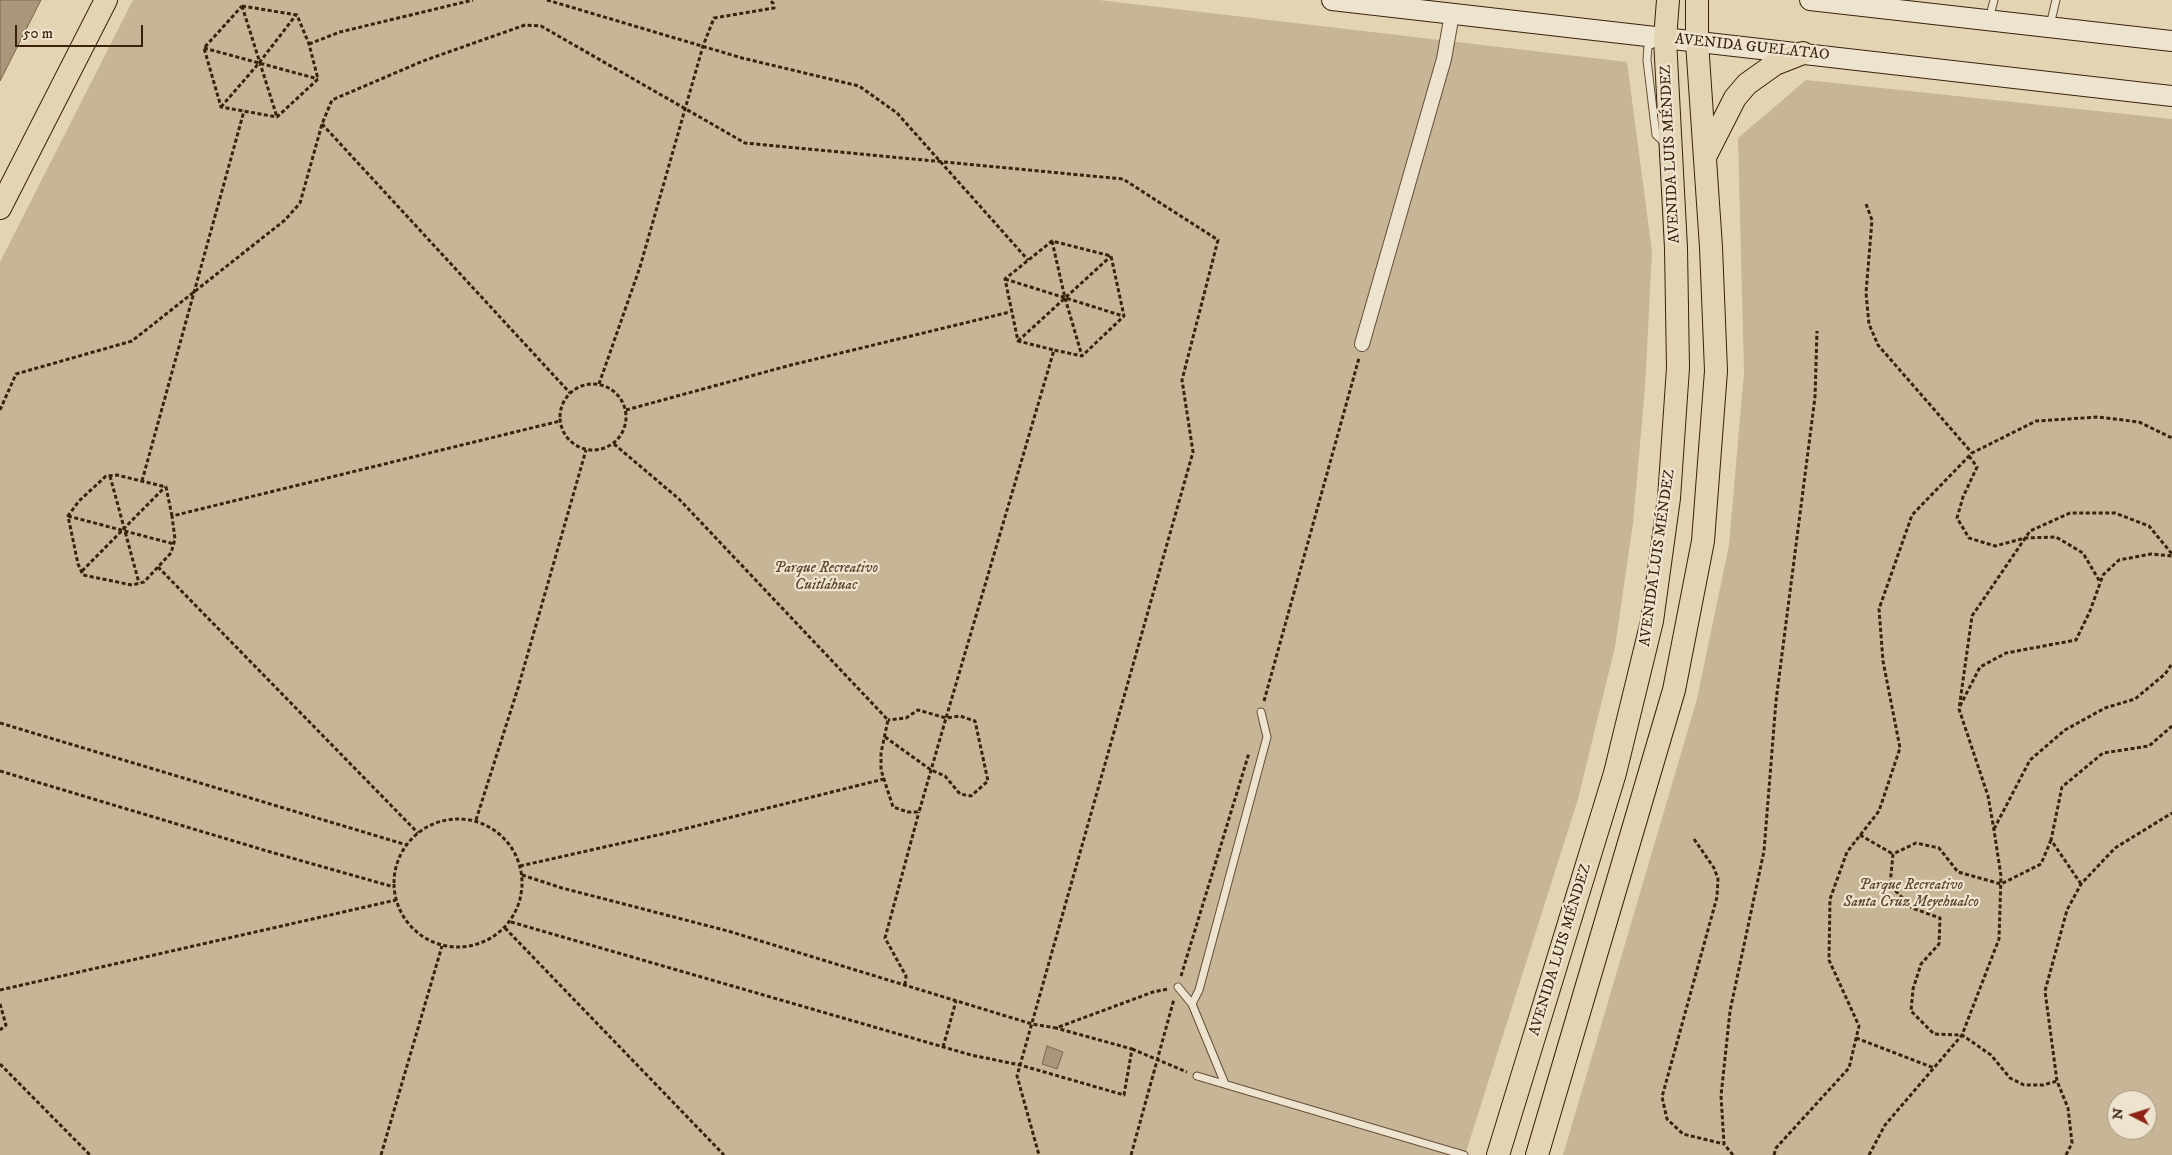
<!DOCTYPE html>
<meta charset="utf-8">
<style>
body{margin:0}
#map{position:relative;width:2172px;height:1155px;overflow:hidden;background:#e3d4b4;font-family:"IM FELL DW Pica",serif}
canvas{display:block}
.north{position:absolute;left:2107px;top:1090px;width:50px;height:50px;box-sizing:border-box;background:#ede3ce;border:1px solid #a59680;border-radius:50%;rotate:275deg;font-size:14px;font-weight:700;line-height:20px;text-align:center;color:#3a220c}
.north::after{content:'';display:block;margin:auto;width:18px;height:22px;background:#8f2418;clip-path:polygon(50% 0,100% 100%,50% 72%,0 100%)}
.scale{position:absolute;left:15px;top:25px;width:128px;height:22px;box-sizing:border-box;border:2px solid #3a220c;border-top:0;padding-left:6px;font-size:15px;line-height:18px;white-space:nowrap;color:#3a220c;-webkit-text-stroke:4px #ede3ce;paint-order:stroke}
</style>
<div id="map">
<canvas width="2172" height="1155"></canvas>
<div class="north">N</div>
<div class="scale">50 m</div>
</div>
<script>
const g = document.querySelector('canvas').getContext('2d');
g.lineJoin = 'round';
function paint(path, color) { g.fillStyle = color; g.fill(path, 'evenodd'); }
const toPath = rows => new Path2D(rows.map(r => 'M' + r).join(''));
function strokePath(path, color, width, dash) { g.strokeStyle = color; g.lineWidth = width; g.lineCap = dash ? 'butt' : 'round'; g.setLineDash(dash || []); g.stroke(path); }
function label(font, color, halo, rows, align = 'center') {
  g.font = font + ' "IM FELL DW Pica",serif'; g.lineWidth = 4.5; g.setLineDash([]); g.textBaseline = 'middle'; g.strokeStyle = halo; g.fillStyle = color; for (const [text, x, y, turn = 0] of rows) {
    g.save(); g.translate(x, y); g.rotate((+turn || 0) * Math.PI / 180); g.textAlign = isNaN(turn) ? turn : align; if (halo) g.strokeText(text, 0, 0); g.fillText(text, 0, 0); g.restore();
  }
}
const green = toPath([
 [133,0,1099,0,1627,62,1652,252,1645,388,1633,523,1615,647,1578,799,1465,1155,0,1155,0,262],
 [1806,80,2172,119,2172,1155,1563,1155,1697,699,1729,545,1744,372,1738,138],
 [2117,1100,2147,1100,2147,1130,2117,1130]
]);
const water = toPath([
 [0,0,41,0,0,81,0,0],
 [1047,1046,1063,1052,1057,1069,1042,1064,1047,1046]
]);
const path = toPath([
 [547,0,742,58,859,86,897,113,1028,260],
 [242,6,297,15,309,44,318,79,277,117,221,107,204,48,242,6],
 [242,6,277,117],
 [309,44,340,32,473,0],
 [204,48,318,79],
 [221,107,259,63,296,15],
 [322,124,570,393],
 [1866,204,1872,220,1866,293,1869,324,1878,345,1972,453],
 [1052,241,1065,298,1082,356],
 [1005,279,1123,316],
 [1018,341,1111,256],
 '560 417a33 33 0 1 1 66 0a33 33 0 1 1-66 0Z',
 [599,384,640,267,703,46,714,18,774,8,773,3,769,0],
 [0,410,16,374,132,341,285,220,300,203,322,124,332,100,423,61,525,25,541,26,745,143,1123,179,1218,240,1182,380,1193,452,1017,1076,1039,1155],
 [626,410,791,365,1010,312],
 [614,444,679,499,888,720,881,753,881,770,893,807,908,812,919,812,946,718,918,710,906,718,888,720],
 [1969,456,1977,467,1963,497,1957,518,1969,538,1995,546,2025,538,2056,537,2083,553,2100,582],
 [110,476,139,583],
 [142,481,244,111],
 [68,516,174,544],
 [172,516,166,487,117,475,106,476,79,501,68,516,78,564,83,575,132,585,144,582,171,553,175,539,172,516,560,421],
 [158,567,418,833],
 [82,571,165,487],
 [1264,701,1359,358],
 [1960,706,1980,667,2006,653,2076,640,2090,611,2103,575,2119,560,2151,554,2172,556],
 [0,723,407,845],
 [885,737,931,770,945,776,960,794,971,796,988,781,975,721,960,716,946,718,1054,350,1082,356,1124,316,1111,256,1052,241,1005,279,1018,341,1054,350],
 [0,771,267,851,394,887],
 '394 883a64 64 0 1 1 128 0a64 64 0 1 1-128 0Z',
 [476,820,518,688,586,450],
 [1994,829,2030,760,2065,730,2105,708,2135,699,2165,674,2172,664],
 [1860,835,1893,854],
 [1694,839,1714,868,1718,879,1717,897,1662,1097,1667,1119,1683,1134,1724,1144],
 [2051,840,2041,864,2001,884,1958,872,1939,848,1916,843,1893,854,1890,885,1912,908,1940,918,1939,944,1921,964,1913,989,1911,1011,1934,1034,1962,1035,1991,1055,2010,1078,2024,1085,2043,1085,2057,1081],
 [520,866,680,830,884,779],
 [522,875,562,888,728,931,1032,1024,1056,1028,1153,992,1168,989],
 [2081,884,2051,840,2062,787,2103,753,2149,746,2172,726],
 [511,922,971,1055,1020,1065,1124,1095,1132,1049,1056,1028],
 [505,928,724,1155],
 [1181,976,1249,753],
 [905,985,906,976,885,938,919,812],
 [0,990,396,900],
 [0,1004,6,1025,0,1030],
 [1856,1038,1934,1068],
 [943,1047,956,1001],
 [1132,1049,1187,1072],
 [0,1064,90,1155],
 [381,1155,442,946],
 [1131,1155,1174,999],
 [1733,1155,1724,1144,1721,1096,1730,1011,1764,851,1776,701,1815,397,1817,331],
 [1774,1155,1776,1148,1849,1068,1859,1026,1829,960,1830,899,1847,852,1879,811,1900,748,1883,661,1879,609,1912,515,1972,453,2036,421,2098,417,2139,422,2172,438],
 [1869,1155,1885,1125,1962,1035,1999,939,2001,876,1994,830,1988,796,1959,709,1972,616,2030,531,2070,513,2115,513,2149,526,2172,554],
 [2066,1155,2072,1143,2068,1108,2057,1081,2045,991,2067,910,2081,884,2115,848,2172,813]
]);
const lane = toPath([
 [1989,19,1994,0],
 [2050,25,2056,0],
 [1655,43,1648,46,1647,60,1656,135,1665,143],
 [1178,987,1192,1004,1225,1084],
 [1192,1004,1199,990,1267,737,1261,712],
 [1197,1076,1464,1155]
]);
const street = toPath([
 [1362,344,1444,59,1452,14]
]);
const secondary = toPath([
 [1332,0,2172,96],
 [1810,0,2172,41]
]);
const primary = toPath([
 [1706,155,1735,98,1747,84,1775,64,1803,53],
 [0,208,106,0],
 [1498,1155,1615,773,1652,621,1669,498,1678,368,1676,248,1665,39,1668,0],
 [1537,1155,1674,690,1703,541,1716,371,1711,247,1697,42,1697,0]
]);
const streetNames = [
 ["AVENIDA GUELATAO",1752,48,6],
 ["AVENIDA LUIS MÉNDEZ",1671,154,-93],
 ["AVENIDA LUIS MÉNDEZ",1658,558,-82],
 ["AVENIDA LUIS MÉNDEZ",1561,950,-73]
];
const parkNames = [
 ["Parque Recreativo",826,569],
 ["Cuitláhuac",826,586],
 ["Parque Recreativo",1911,886],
 ["Santa Cruz Meyehualco",1911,903]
];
paint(green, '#c6b697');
paint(water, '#aa977b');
strokePath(water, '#7d684f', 1);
strokePath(lane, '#644e36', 9);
strokePath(street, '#644e36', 16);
strokePath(secondary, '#3a220c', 22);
strokePath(primary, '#3a220c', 24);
strokePath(path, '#3a220c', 3, [4, 2.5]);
strokePath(lane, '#ede3ce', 7);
strokePath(street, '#ede3ce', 14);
strokePath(secondary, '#ede3ce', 20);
strokePath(primary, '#e3d4b4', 22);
label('15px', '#3a220c', '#ede3ce', streetNames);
label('italic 15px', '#5d472f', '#ede3ce', parkNames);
</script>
